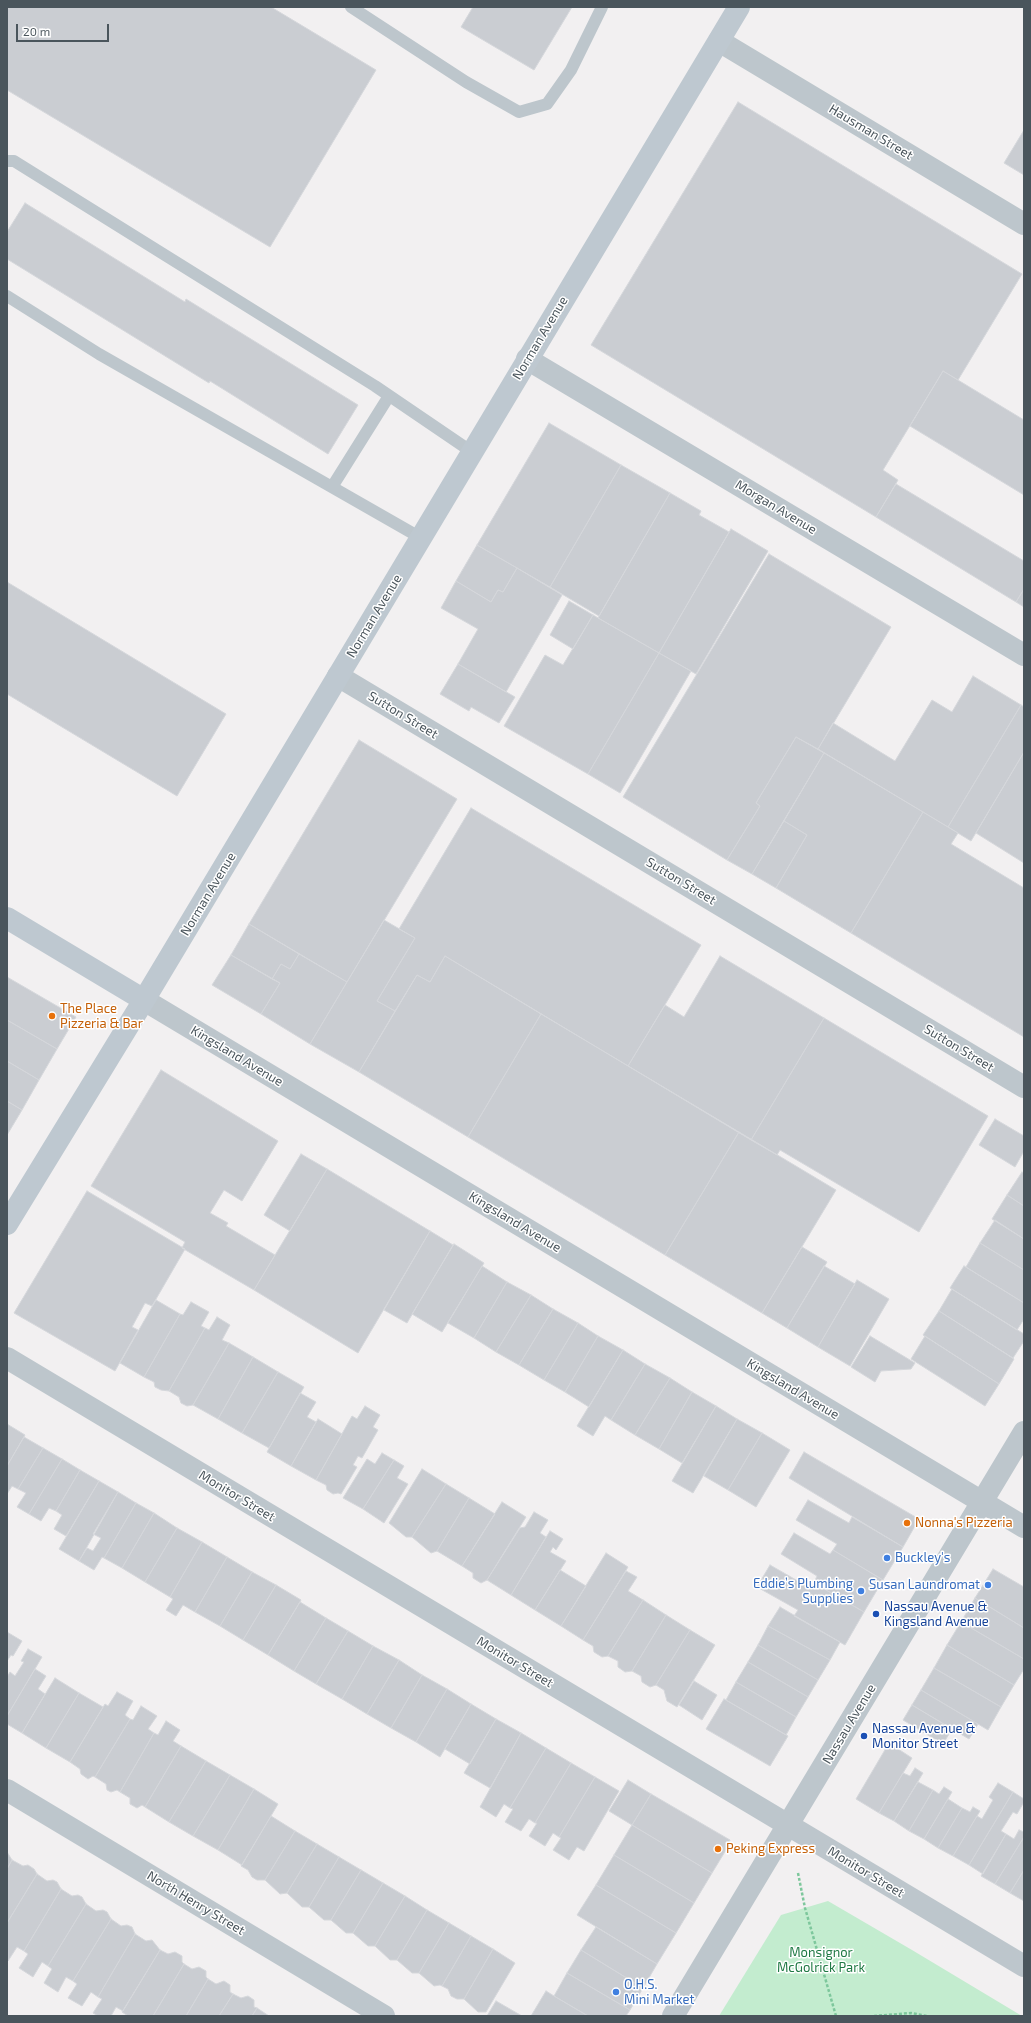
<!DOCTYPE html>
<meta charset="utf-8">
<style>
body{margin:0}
#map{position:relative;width:1031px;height:2023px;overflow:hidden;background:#f2f0f1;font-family:"Exo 2",sans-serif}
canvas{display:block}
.frame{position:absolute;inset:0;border:8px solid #4a555c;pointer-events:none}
.scale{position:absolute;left:16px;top:24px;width:93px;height:18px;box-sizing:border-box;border:2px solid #4a555c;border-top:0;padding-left:5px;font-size:12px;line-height:14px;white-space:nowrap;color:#4a555c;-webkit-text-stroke:3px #fff;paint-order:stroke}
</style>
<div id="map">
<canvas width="1031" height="2023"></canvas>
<div class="frame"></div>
<div class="scale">20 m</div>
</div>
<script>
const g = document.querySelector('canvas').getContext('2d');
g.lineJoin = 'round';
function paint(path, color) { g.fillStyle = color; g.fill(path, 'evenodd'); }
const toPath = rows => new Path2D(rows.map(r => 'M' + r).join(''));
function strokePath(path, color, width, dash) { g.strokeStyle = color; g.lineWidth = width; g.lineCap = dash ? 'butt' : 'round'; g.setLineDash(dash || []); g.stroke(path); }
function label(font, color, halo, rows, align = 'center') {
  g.font = font + ' "Exo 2",sans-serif'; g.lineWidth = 3; g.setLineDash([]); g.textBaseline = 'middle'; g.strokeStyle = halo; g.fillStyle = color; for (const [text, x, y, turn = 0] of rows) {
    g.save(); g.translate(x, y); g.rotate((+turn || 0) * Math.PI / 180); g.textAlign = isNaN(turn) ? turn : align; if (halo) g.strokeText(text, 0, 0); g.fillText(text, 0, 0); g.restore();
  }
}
const green = toPath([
 [828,1901,912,1950,1022,2016,719,2016,781,1915]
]);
const building = toPath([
 [7,7,271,7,376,70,270,247,7,90,7,7],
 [473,7,572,7,534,70,461,27,473,7],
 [738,102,1022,274,958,380,943,371,883,470,898,480,876,517,591,345,738,102],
 [1024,130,1024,175,1004,163,1024,130],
 [25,203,185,302,186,299,358,405,328,454,210,381,209,383,7,259,7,232,25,203],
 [943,371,1024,420,1024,495,910,426,943,371],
 [549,423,621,465,550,587,477,545,549,423],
 [621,465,670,493,599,616,550,587,621,465],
 [896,484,1024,561,1024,589,1016,602,876,517,896,484],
 [670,493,701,511,699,515,729,532,659,653,598,618,670,493],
 [731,529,768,551,696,674,659,653,731,529],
 [477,545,517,568,503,592,498,590,491,602,456,581,477,545],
 [769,554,891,627,818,749,796,737,756,803,760,806,727,860,623,797,769,554],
 [517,568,562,595,506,692,458,664,478,629,441,608,456,581,491,602,498,590,503,592,517,568],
 [7,582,226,714,177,796,7,694,7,582],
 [1024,589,1024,607,1016,602,1024,589],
 [569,601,593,615,573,649,550,635,569,601],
 [593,615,659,653,588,774,504,726,545,655,563,665,593,615],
 [659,653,691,671,620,793,588,774,659,653],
 [458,664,515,697,499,723,471,707,469,711,440,694,458,664],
 [973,676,1021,705,948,827,818,749,833,723,895,761,932,700,952,712,973,676],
 [1021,705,1024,707,1024,752,971,841,948,827,1021,705],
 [796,737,824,753,752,874,727,860,760,806,756,803,796,737],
 [359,740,457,799,347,982,249,924,359,740],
 [1024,752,1024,863,976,833,1024,752],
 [824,753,923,812,851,933,776,888,807,835,784,821,824,753],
 [471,808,701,945,628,1066,445,956,430,982,417,975,395,1011,377,1001,415,938,399,929,471,808],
 [923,812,958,833,951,844,1024,888,1024,1037,851,933,923,812],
 [784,821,807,835,776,888,752,874,784,821],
 [384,920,415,938,377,1001,395,1011,359,1072,310,1044,384,920],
 [249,924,299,954,290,969,281,964,272,979,231,955,249,924],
 [299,954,347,982,310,1044,261,1014,280,983,272,979,281,964,290,969,299,954],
 [231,955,280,983,261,1014,212,985,231,955],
 [445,956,541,1014,468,1137,359,1072,417,975,430,982,445,956],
 [720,956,824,1018,751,1140,628,1066,665,1005,684,1017,720,956],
 [7,977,76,1017,57,1049,7,1020,7,977],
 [541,1014,739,1132,665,1255,468,1137,541,1014],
 [824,1018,988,1116,919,1232,780,1150,777,1155,751,1140,824,1018],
 [7,1020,57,1049,39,1080,7,1061,7,1020],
 [7,1061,39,1080,22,1110,7,1101,7,1061],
 [161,1070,278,1141,242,1201,224,1190,210,1213,228,1223,226,1226,275,1255,254,1290,182,1248,185,1242,91,1186,161,1070],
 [7,1101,22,1110,7,1135,7,1101],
 [995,1119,1024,1136,1024,1151,1015,1167,979,1145,995,1119],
 [739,1132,836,1190,762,1313,665,1255,739,1132],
 [301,1154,327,1169,290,1231,264,1215,301,1154],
 [327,1169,430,1231,358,1353,254,1290,327,1169],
 [1022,1172,1024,1174,1024,1206,1007,1195,1022,1172],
 [87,1191,185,1249,152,1306,145,1303,132,1327,138,1330,115,1371,14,1313,87,1191],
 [1007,1195,1024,1206,1024,1239,992,1219,1007,1195],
 [995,1220,1024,1239,1024,1270,980,1243,995,1220],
 [430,1231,453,1245,407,1323,384,1310,430,1231],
 [980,1243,1024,1270,1024,1303,966,1267,980,1243],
 [454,1244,484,1263,442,1332,412,1314,454,1244],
 [802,1247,827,1262,787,1328,762,1313,802,1247],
 [482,1266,507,1282,474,1338,448,1323,482,1266],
 [824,1266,855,1284,818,1347,787,1328,824,1266],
 [964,1266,1024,1303,1024,1319,1017,1330,950,1288,964,1266],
 [857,1280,889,1299,850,1366,818,1347,857,1280],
 [507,1282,531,1295,496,1352,474,1338,507,1282],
 [952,1289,1024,1334,1024,1341,1013,1358,939,1311,952,1289],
 [531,1295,553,1309,519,1365,496,1352,531,1295],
 [156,1300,180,1314,144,1377,120,1363,156,1300],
 [191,1302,209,1312,201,1326,205,1328,169,1391,161,1390,155,1387,154,1382,144,1377,180,1314,183,1315,191,1302],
 [553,1309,578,1323,544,1380,519,1365,553,1309],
 [939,1311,1014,1359,999,1384,923,1335,939,1311],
 [217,1317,230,1325,222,1340,229,1343,193,1405,187,1406,181,1403,179,1397,169,1391,205,1328,209,1330,217,1317],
 [578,1323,598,1336,565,1392,544,1380,578,1323],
 [598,1336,623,1350,589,1407,565,1392,598,1336],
 [870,1336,915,1363,911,1369,881,1371,875,1382,851,1367,870,1336],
 [925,1336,999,1384,985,1406,911,1359,925,1336],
 [229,1343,253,1357,218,1419,193,1405,229,1343],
 [623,1350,645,1364,611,1420,605,1416,593,1436,577,1426,623,1350],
 [253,1357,278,1372,242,1433,218,1419,253,1357],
 [645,1364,670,1378,635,1435,611,1420,645,1364],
 [278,1372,304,1387,269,1448,242,1433,278,1372],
 [670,1378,692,1392,659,1449,635,1435,670,1378],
 [692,1392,716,1406,682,1463,659,1449,692,1392],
 [300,1393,316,1402,307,1417,316,1422,291,1466,267,1452,300,1393],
 [365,1406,380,1415,373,1427,378,1430,362,1458,358,1456,353,1465,357,1467,341,1494,338,1493,333,1494,327,1490,326,1485,316,1480,352,1416,357,1419,365,1406],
 [716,1406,737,1419,693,1493,672,1481,716,1406],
 [318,1419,342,1434,316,1480,291,1466,318,1419],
 [737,1419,762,1433,728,1490,704,1476,737,1419],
 [7,1424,25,1435,7,1466,7,1424],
 [762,1433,790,1450,756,1507,728,1490,762,1433],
 [24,1437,43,1448,18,1489,12,1486,7,1494,7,1466,24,1437],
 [43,1448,62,1459,29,1514,17,1507,26,1493,18,1489,43,1448],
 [804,1452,919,1519,903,1547,789,1478,804,1452],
 [382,1453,394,1460,363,1509,343,1498,367,1459,375,1464,382,1453],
 [62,1459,80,1470,56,1511,49,1508,41,1521,29,1514,62,1459],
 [394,1460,404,1466,397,1478,408,1484,384,1523,363,1509,394,1460],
 [422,1469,446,1484,412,1537,406,1537,389,1523,422,1469],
 [80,1470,99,1481,66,1536,54,1529,62,1515,56,1511,80,1470],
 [99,1481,118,1492,79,1561,59,1549,99,1481],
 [446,1484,469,1498,437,1551,431,1553,412,1537,446,1484],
 [118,1492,136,1503,104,1558,102,1557,94,1570,79,1561,87,1548,93,1551,101,1538,93,1534,118,1492],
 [469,1498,495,1514,462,1566,437,1551,469,1498],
 [808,1500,849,1523,852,1517,903,1547,883,1580,833,1550,837,1544,796,1520,808,1500],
 [502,1502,526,1517,487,1580,481,1583,473,1578,473,1573,462,1566,502,1502],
 [136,1503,154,1513,122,1568,104,1558,136,1503],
 [534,1512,548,1520,540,1533,546,1537,511,1595,487,1580,520,1528,525,1527,534,1512],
 [154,1513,177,1528,145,1582,122,1568,154,1513],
 [177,1528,202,1542,170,1597,145,1582,177,1528],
 [550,1531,563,1539,556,1550,553,1547,550,1552,566,1561,535,1610,511,1595,550,1531],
 [794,1533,830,1554,833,1550,883,1580,864,1612,814,1583,817,1576,781,1554,794,1533],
 [202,1542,227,1557,195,1612,183,1605,176,1616,166,1610,173,1599,170,1597,202,1542],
 [606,1553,628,1567,583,1640,561,1626,606,1553],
 [227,1557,252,1572,220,1626,195,1612,227,1557],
 [770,1565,810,1588,814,1583,864,1612,845,1645,794,1616,798,1610,757,1587,770,1565],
 [993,1569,1024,1587,1024,1628,975,1598,993,1569],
 [560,1570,586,1586,561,1626,535,1610,560,1570],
 [626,1571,637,1577,628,1591,643,1600,608,1656,602,1657,594,1652,593,1646,583,1640,626,1571],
 [252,1572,276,1585,243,1640,220,1626,252,1572],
 [276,1585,301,1600,268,1655,243,1640,276,1585],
 [975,1598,1024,1628,1024,1659,961,1622,975,1598],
 [643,1600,666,1615,632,1671,625,1672,618,1667,618,1661,608,1656,643,1600],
 [300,1602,326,1618,294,1671,268,1655,300,1602],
 [780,1607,840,1642,830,1660,768,1626,780,1607],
 [666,1615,690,1630,656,1685,650,1687,642,1682,641,1676,632,1671,666,1615],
 [326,1618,348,1631,316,1684,294,1671,326,1618],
 [961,1622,1024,1659,1024,1669,1014,1685,947,1645,961,1622],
 [768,1626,830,1660,818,1680,758,1645,768,1626],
 [690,1630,715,1645,677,1707,667,1701,664,1690,656,1685,690,1630],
 [348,1631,373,1646,342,1699,316,1684,348,1631],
 [7,1632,22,1641,13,1656,11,1655,7,1661,7,1632],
 [758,1645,818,1680,808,1697,748,1662,758,1645],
 [947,1645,1014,1685,1001,1707,934,1668,947,1645],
 [373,1646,399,1660,367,1714,342,1699,373,1646],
 [28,1649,42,1657,7,1716,7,1677,10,1672,15,1676,24,1662,21,1661,28,1649],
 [399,1660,422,1675,391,1728,367,1714,399,1660],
 [748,1662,808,1697,796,1717,736,1682,748,1662],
 [934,1668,1001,1707,988,1730,921,1690,934,1668],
 [35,1669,46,1676,38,1689,45,1694,22,1733,7,1724,7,1716,35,1669],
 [422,1675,447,1689,416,1742,391,1728,422,1675],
 [55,1678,79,1693,46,1748,22,1733,55,1678],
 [694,1681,717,1695,702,1720,679,1705,694,1681],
 [736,1682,796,1717,786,1735,726,1700,736,1682],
 [447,1689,471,1704,440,1757,416,1742,447,1689],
 [921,1690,978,1724,969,1739,912,1705,921,1690],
 [117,1692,133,1701,125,1715,130,1719,95,1777,93,1776,88,1779,81,1774,80,1769,70,1762,105,1704,108,1706,117,1692],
 [79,1693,103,1707,70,1762,46,1748,79,1693],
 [724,1699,788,1736,770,1766,706,1729,724,1699],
 [471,1704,496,1719,470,1764,445,1749,471,1704],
 [912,1705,952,1729,943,1744,903,1720,912,1705],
 [141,1706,157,1716,148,1729,154,1733,120,1792,117,1790,111,1792,107,1790,106,1784,95,1777,130,1719,133,1720,141,1706],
 [496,1719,521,1733,490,1788,464,1773,496,1719],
 [166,1721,180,1730,173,1741,181,1746,145,1807,142,1805,137,1808,130,1804,130,1798,120,1792,154,1733,158,1735,166,1721],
 [521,1733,546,1748,510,1808,504,1804,496,1817,480,1807,521,1733],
 [889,1743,912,1758,879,1813,856,1799,889,1743],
 [181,1746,206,1761,169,1822,145,1807,181,1746],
 [546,1748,571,1763,535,1823,529,1819,521,1831,505,1822,513,1809,510,1808,546,1748],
 [206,1761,230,1775,193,1836,169,1822,206,1761],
 [571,1763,595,1777,559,1837,553,1833,545,1846,529,1836,537,1823,535,1823,571,1763],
 [915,1768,923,1773,894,1821,879,1813,903,1773,910,1776,915,1768],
 [230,1775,254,1789,218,1850,193,1836,230,1775],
 [595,1777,619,1791,584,1851,577,1847,569,1860,553,1850,561,1838,559,1837,595,1777],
 [628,1780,651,1794,632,1825,609,1811,628,1780],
 [918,1782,933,1790,909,1831,894,1821,918,1782],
 [998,1783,1013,1792,969,1865,953,1856,977,1816,982,1819,993,1800,989,1797,998,1783],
 [944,1787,952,1792,924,1839,909,1831,933,1790,939,1794,944,1787],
 [254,1789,278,1804,242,1865,218,1850,254,1789],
 [1013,1792,1024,1799,1024,1802,1017,1814,1013,1812,1001,1831,1006,1834,983,1874,969,1865,1013,1792],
 [651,1794,730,1840,729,1845,712,1873,632,1825,651,1794],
 [948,1799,962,1808,938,1848,924,1839,948,1799],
 [973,1807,980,1811,953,1856,938,1848,962,1808,970,1812,973,1807],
 [271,1816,295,1831,265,1880,257,1880,252,1877,248,1870,241,1866,271,1816],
 [632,1825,712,1873,694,1903,614,1855,632,1825],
 [1019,1830,1024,1832,1024,1837,995,1884,981,1876,1006,1834,1014,1839,1019,1830],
 [295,1831,317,1844,287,1893,280,1894,265,1880,295,1831],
 [1024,1837,1024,1870,1010,1893,995,1884,1024,1837],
 [317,1844,339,1857,309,1907,302,1907,287,1893,317,1844],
 [7,1852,12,1860,7,1869,7,1852],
 [614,1855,694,1903,676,1933,596,1885,614,1855],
 [339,1857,361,1870,331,1920,324,1920,309,1907,339,1857],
 [12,1860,23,1866,28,1865,34,1869,37,1874,7,1923,7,1869,12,1860],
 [361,1870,383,1883,353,1933,346,1933,331,1920,361,1870],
 [1024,1870,1024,1901,1010,1893,1024,1870],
 [37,1874,47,1881,53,1880,57,1882,61,1889,24,1951,17,1947,8,1961,7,1923,37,1874],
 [383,1883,405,1896,375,1946,368,1946,353,1933,383,1883],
 [596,1885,676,1933,657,1964,577,1915,596,1885],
 [61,1889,72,1896,78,1895,82,1897,86,1904,48,1966,42,1962,33,1977,19,1968,28,1954,24,1951,61,1889],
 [405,1896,427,1910,397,1960,390,1960,375,1946,405,1896],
 [86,1904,96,1911,103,1910,107,1912,111,1919,73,1981,66,1977,58,1992,44,1983,52,1969,48,1966,86,1904],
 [427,1910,449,1923,419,1973,412,1973,397,1960,427,1910],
 [111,1919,121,1926,127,1925,132,1927,135,1934,98,1997,91,1992,82,2006,68,1998,77,1984,73,1981,111,1919],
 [449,1923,471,1936,442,1986,440,1985,434,1986,419,1973,449,1923],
 [596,1927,657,1964,643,1988,581,1950,596,1927],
 [135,1934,146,1941,152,1940,160,1950,123,2011,116,2007,111,2016,98,2016,93,2013,102,1999,98,1997,135,1934],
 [471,1936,493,1949,464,1999,457,1999,451,1996,448,1989,442,1986,471,1936],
 [493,1949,515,1963,486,2012,478,2012,464,1999,493,1949],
 [160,1950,168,1954,175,1952,182,1956,182,1962,184,1964,153,2016,128,2016,122,2012,160,1950],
 [581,1950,643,1988,630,2010,567,1973,581,1950],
 [184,1964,192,1969,199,1967,206,1971,206,1977,208,1979,186,2016,153,2016,184,1964],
 [567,1973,630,2010,626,2016,588,2016,554,1996,567,1973],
 [208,1979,216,1984,224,1981,230,1985,230,1992,233,1994,219,2016,186,2016,208,1979],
 [546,1991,554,1996,588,2016,531,2016,546,1991],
 [233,1994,241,1998,248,1996,254,2000,254,2007,257,2008,252,2016,219,2016,233,1994],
 [496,2001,522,2016,487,2016,496,2001],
 [257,2008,269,2016,252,2016,257,2008]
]);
const path = toPath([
 [798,1873,805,1908,836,2016],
 [874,2016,911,2013,927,2016]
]);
const lane = toPath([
 [351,7,466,82,519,112,547,104,571,70,602,7],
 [7,161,14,161,375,386,472,452],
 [7,296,99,354,421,538],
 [332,487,389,396]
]);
const street = toPath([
 [719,41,1024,224],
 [527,359,1024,655],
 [338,676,1024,1087],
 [144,1000,1024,1527],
 [7,1358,1024,1966],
 [7,1790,384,2016],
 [673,2016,1024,1432]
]);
const secondary = toPath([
 [7,918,144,1000],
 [7,1224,144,1000,739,7]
]);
const markers = [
 [52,1016,4,"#e8710a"],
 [907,1523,4,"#e8710a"],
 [887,1558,4,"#3f7fe0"],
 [988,1585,4,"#3f7fe0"],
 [861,1591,4,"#3f7fe0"],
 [876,1614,4,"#1a4fb4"],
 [864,1736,4,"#1a4fb4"],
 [718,1849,4,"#e8710a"],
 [616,1992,4,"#3f7fe0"]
];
const streetNames = [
 ["Hausman Street",871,132,31],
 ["Norman Avenue",540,338,-59],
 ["Morgan Avenue",776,507,31],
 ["Norman Avenue",374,616,-59],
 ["Sutton Street",403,715,31],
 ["Sutton Street",681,881,31],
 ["Norman Avenue",208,894,-59],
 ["Sutton Street",959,1048,31],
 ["Kingsland Avenue",237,1056,31],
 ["Kingsland Avenue",515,1222,31],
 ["Kingsland Avenue",793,1389,31],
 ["Monitor Street",237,1496,31],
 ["Monitor Street",515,1662,31],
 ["Nassau Avenue",849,1724,-59],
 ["Monitor Street",866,1872,31],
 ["North Henry Street",196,1903,31]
];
const foodNames = [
 ["The Place",60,1009],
 ["Pizzeria & Bar",60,1024],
 ["Nonna's Pizzeria",915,1523],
 ["Peking Express",726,1849]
];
const shopNames = [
 ["Buckley's",895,1558],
 ["Eddie’s Plumbing",853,1584,"right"],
 ["Supplies",853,1599,"right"],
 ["Susan Laundromat",980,1585,"right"],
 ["O.H.S.",624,1985],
 ["Mini Market",624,2000]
];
const transitNames = [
 ["Nassau Avenue &",884,1607],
 ["Kingsland Avenue",884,1622],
 ["Nassau Avenue &",872,1729],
 ["Monitor Street",872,1744]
];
const parkNames = [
 ["Monsignor",821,1953],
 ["McGolrick Park",821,1968]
];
paint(green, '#c3eccf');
paint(building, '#cacdd2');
strokePath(building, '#d5d7db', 1);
strokePath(path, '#7dc79c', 2.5, [3, 2]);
strokePath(lane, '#bdc6cc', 12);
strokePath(street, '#bdc6cc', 22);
strokePath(secondary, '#bec8d0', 22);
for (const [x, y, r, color] of markers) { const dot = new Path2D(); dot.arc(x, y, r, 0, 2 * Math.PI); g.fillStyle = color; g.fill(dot); strokePath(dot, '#fff', 1.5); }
label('13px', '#4a555c', '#fff', streetNames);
label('13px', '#c56008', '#fff', foodNames, 'left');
label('13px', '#366cbe', '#fff', shopNames, 'left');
label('13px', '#164399', '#fff', transitNames, 'left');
label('13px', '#1f7944', '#fff', parkNames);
</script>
